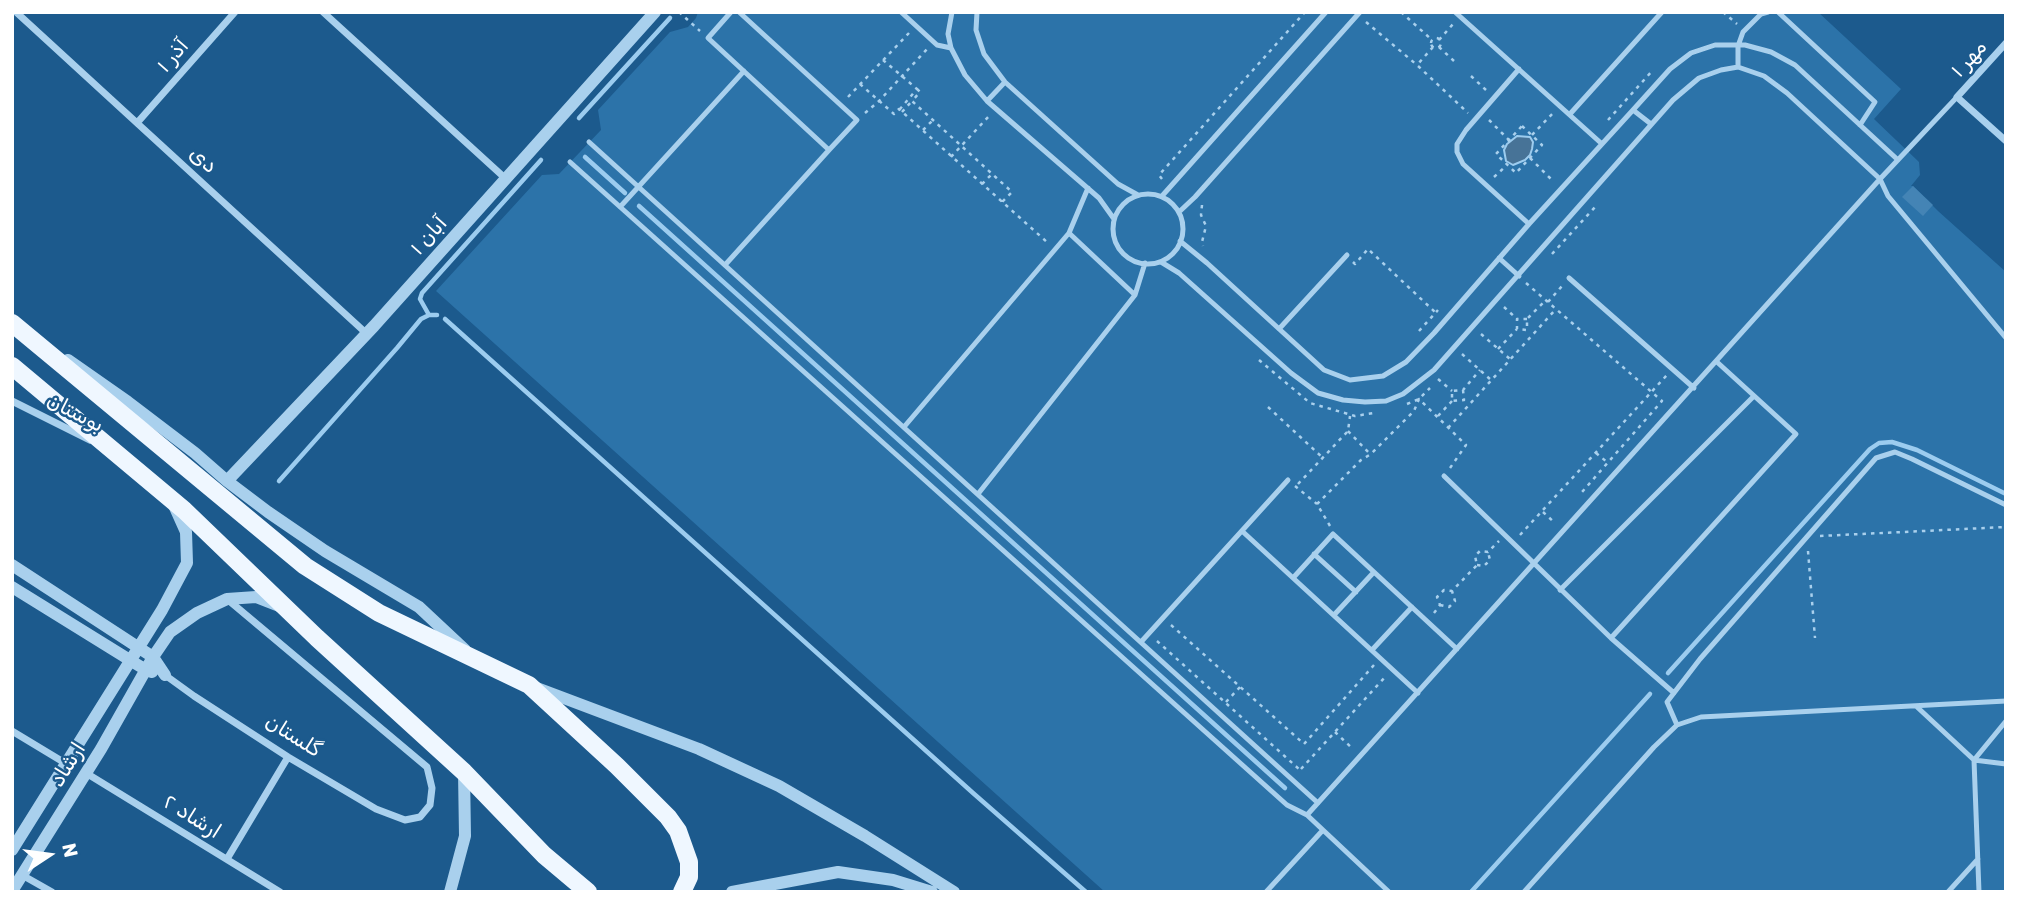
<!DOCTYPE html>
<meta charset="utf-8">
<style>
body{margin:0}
#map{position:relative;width:2018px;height:904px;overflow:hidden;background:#1c5a8d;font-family:Rubik,sans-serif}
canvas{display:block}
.frame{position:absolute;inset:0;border:14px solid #fff;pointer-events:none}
.north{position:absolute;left:14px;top:820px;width:70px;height:70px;-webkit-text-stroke:5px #1c5a8d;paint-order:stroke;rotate:77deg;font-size:19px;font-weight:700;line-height:28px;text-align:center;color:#fff}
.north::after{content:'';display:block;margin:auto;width:24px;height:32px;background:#fff;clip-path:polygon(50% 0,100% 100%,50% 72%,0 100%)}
</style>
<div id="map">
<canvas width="2018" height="904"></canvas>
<div class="frame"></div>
<div class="north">N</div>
</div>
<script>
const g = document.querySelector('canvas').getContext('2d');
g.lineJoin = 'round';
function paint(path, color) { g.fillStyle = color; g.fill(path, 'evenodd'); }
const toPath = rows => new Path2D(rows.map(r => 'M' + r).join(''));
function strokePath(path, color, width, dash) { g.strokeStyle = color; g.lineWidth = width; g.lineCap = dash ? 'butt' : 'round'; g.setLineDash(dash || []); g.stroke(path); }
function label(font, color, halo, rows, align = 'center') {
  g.font = font + ' Rubik,"Noto Naskh Arabic",sans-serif'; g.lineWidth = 5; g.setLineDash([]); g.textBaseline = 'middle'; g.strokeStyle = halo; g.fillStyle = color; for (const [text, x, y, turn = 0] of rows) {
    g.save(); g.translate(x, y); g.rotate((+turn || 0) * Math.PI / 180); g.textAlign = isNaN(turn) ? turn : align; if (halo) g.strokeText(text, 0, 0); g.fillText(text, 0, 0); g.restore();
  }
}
const green = toPath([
 [698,12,1818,12,1901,89,1874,119,1919,162,1920,175,1911,186,1913,186,1938,211,2006,272,2006,892,1105,892,436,291,542,175,559,174,601,130,598,110,670,32,688,27,696,18]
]);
const water = toPath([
 [1517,136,1530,137,1533,142,1532,149,1530,155,1525,160,1513,165,1506,161,1504,150,1507,144,1517,136]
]);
const stream = toPath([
 [579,118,670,18],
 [585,157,625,193],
 [639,206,1285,788],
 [429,315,420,299,422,293,541,160],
 [445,319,973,793,1086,892],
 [279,481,397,348,421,319,429,315,437,315],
 [1668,673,1870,449,1879,443,1892,442,1917,450,2006,494],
 [1471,892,1650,694]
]);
const building = toPath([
 [1913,186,1933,205,1923,216,1902,197]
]);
const path = toPath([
 [679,12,700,31],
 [1401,12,1432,40],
 [1723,12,1737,24],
 [1366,22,1417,65],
 '1431 43a5 5 0 1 1 10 0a5 5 0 1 1-10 0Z',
 [1439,40,1453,24],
 [1433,47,1417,65,1468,113],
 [1439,47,1454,61],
 [883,60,917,89,900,109],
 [1471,76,1486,90],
 [860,84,894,114,899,109,1048,243],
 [917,89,920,92,912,101,1012,192,1002,202],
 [848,97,909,33],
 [902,112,912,101],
 [865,113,879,101,928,48],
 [1489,120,1509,140],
 [1608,120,1653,70],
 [1522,126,1542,145,1516,173,1496,154,1522,126],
 [923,130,933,120],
 [1532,135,1554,112],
 [951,157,989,116],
 [1530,158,1554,182],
 [1494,177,1507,165],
 [1162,179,1159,175,1305,12],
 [982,184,992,174],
 [1202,205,1201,215,1206,226,1202,242,1203,246],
 [1552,254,1596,206,1595,205],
 [1353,262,1355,264,1368,249,1436,313],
 [1526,283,1662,401,1582,492],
 [1548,302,1562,286],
 [1504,307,1517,319],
 [1527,319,1517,319,1517,329,1527,330,1527,319,1545,301],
 [1419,331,1438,310],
 [1481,334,1510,359],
 [1498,349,1517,329],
 [1462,354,1491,380],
 [1259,360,1310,403,1355,416,1374,413],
 [1438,379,1452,391],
 [1463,390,1464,400,1452,401,1452,391,1463,390,1480,370],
 [1407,404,1419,399,1430,388],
 [1268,407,1323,458],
 [1438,416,1452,401],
 [1448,428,1556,309],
 [1348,431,1370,454],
 [1596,453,1607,462],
 [1298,484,1348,431,1350,416],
 [1295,486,1317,504],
 [1543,512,1555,523],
 [1330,526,1317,504,1361,460,1371,454,1414,411,1419,399,1466,445,1450,468],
 [1520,535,1667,375],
 [1820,536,2006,527],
 [1808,551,1815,638],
 [1477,565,1484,566,1490,560,1488,552],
 [1440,605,1449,607,1455,601,1452,591],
 [1434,613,1440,605,1437,597,1444,590,1452,591,1477,565,1475,556,1480,551,1488,552,1499,541],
 [1171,625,1304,744,1374,665],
 [1157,641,1300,770],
 [1226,702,1240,687],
 [1335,732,1353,749],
 [1301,769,1386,676]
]);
const service = toPath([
 [731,12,708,38,829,150,857,120,739,12],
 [901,12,937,45,951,48],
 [952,12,948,34,951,48,965,75,987,101,1099,198,1114,219],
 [977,12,976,30,984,54,1005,82,1118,184,1138,195],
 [1455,12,1602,144],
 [1778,12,1875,102,1860,125],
 [1738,67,1738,46,1743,32,1761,14,1768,12],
 [1519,69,1466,130,1457,144,1457,152,1463,164,1529,224],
 [987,101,1005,82],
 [1633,110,1651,124],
 [1570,114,1662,12],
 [589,142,1318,803],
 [570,162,1287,805,1307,815,1389,892],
 '1113 229a35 35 0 1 1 70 0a35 35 0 1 1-70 0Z',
 [1162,196,1326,12],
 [620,207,744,71],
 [1179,212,1195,197,1360,12],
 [1069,233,1135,295],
 [1180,241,1207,263,1324,370,1350,380,1383,376,1406,362,1434,333,1529,224,1633,110,1670,69,1691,53,1715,45,1745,45,1771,52,1795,65,1898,160],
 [1499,258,1519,276],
 [1161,262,1179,273,1291,373,1318,393,1343,400,1365,402,1386,401,1403,394,1434,370,1673,100,1699,78,1721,70,1738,67,1764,76,1787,93,1880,179,1888,196,2006,338],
 [725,265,829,150],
 [1569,278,1694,388],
 [1279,329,1347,255],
 [904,427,1069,233,1088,188],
 [1444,476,1611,638,1674,693],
 [978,494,1135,295,1145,263],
 [1242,531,1418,693],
 [1314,554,1356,592],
 [1293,578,1333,534,1457,649],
 [1560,590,1754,396],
 [1334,615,1374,572],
 [1611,638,1796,434,1717,362],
 [1141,642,1288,480],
 [1372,650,1412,607],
 [1916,706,1974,760,2006,764],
 [1677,725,1667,702,1700,659,1876,458,1895,452,1912,459,2006,505],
 [1307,815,1880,179,1957,97],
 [1266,892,1323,830],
 [1524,892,1654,747,1677,725,1701,717,2006,701],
 [1948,892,1978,859],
 [1979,892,1974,760,2006,721]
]);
const minor = toPath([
 [16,12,367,334],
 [323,12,506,179],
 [2006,43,1957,97,2006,141],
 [137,123,235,12],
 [12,401,90,440],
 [165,675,194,696,288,757,376,809,405,820,420,817,430,805,432,788,427,767,227,599],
 [12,731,65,763],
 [86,773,280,892],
 [227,859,288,757],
 [22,875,52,892]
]);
const tertiary = toPath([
 [68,360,128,402,195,453,227,481,268,512,325,551,419,607,465,650],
 [227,481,374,326,655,12],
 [12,565,153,657,165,675],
 [12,587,146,670,152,672],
 [537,688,699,749,779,786,865,836,954,892],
 [12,850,162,610,187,563,186,532,173,503],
 [12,891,101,749,153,657,170,632,197,613,227,599,256,597,279,606],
 [450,892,465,836,464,772],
 [732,892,838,872,893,880,932,892]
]);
const primary = toPath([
 [12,323,305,566,379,613,529,685,617,766,668,817,678,831,689,862,689,877,682,892],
 [12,366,184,510,317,638,464,772,544,855,588,892]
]);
const streetNames = [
 ["آذر ۱",173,56,-49],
 ["مهر ۱",1969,59,-48],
 ["دی",203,160,42],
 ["آبان ۱",429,236,-48],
 ["بوستان",75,413,27],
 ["گلستان",293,736,32],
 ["ارشاد",68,765,-58],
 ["ارشاد ۲",192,817,32]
];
paint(green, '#2c73a9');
paint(water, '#477397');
strokePath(water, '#9cccef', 2);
strokePath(stream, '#9cccef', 4.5);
paint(building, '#4484b5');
strokePath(path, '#a9d0ed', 2.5, [3.5, 5]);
strokePath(service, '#a9d0ed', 5);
strokePath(minor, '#a9d0ed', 7);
strokePath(tertiary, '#a9d0ed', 12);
strokePath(primary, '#eff7ff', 18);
label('21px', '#fff', '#1c5a8d', streetNames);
</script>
